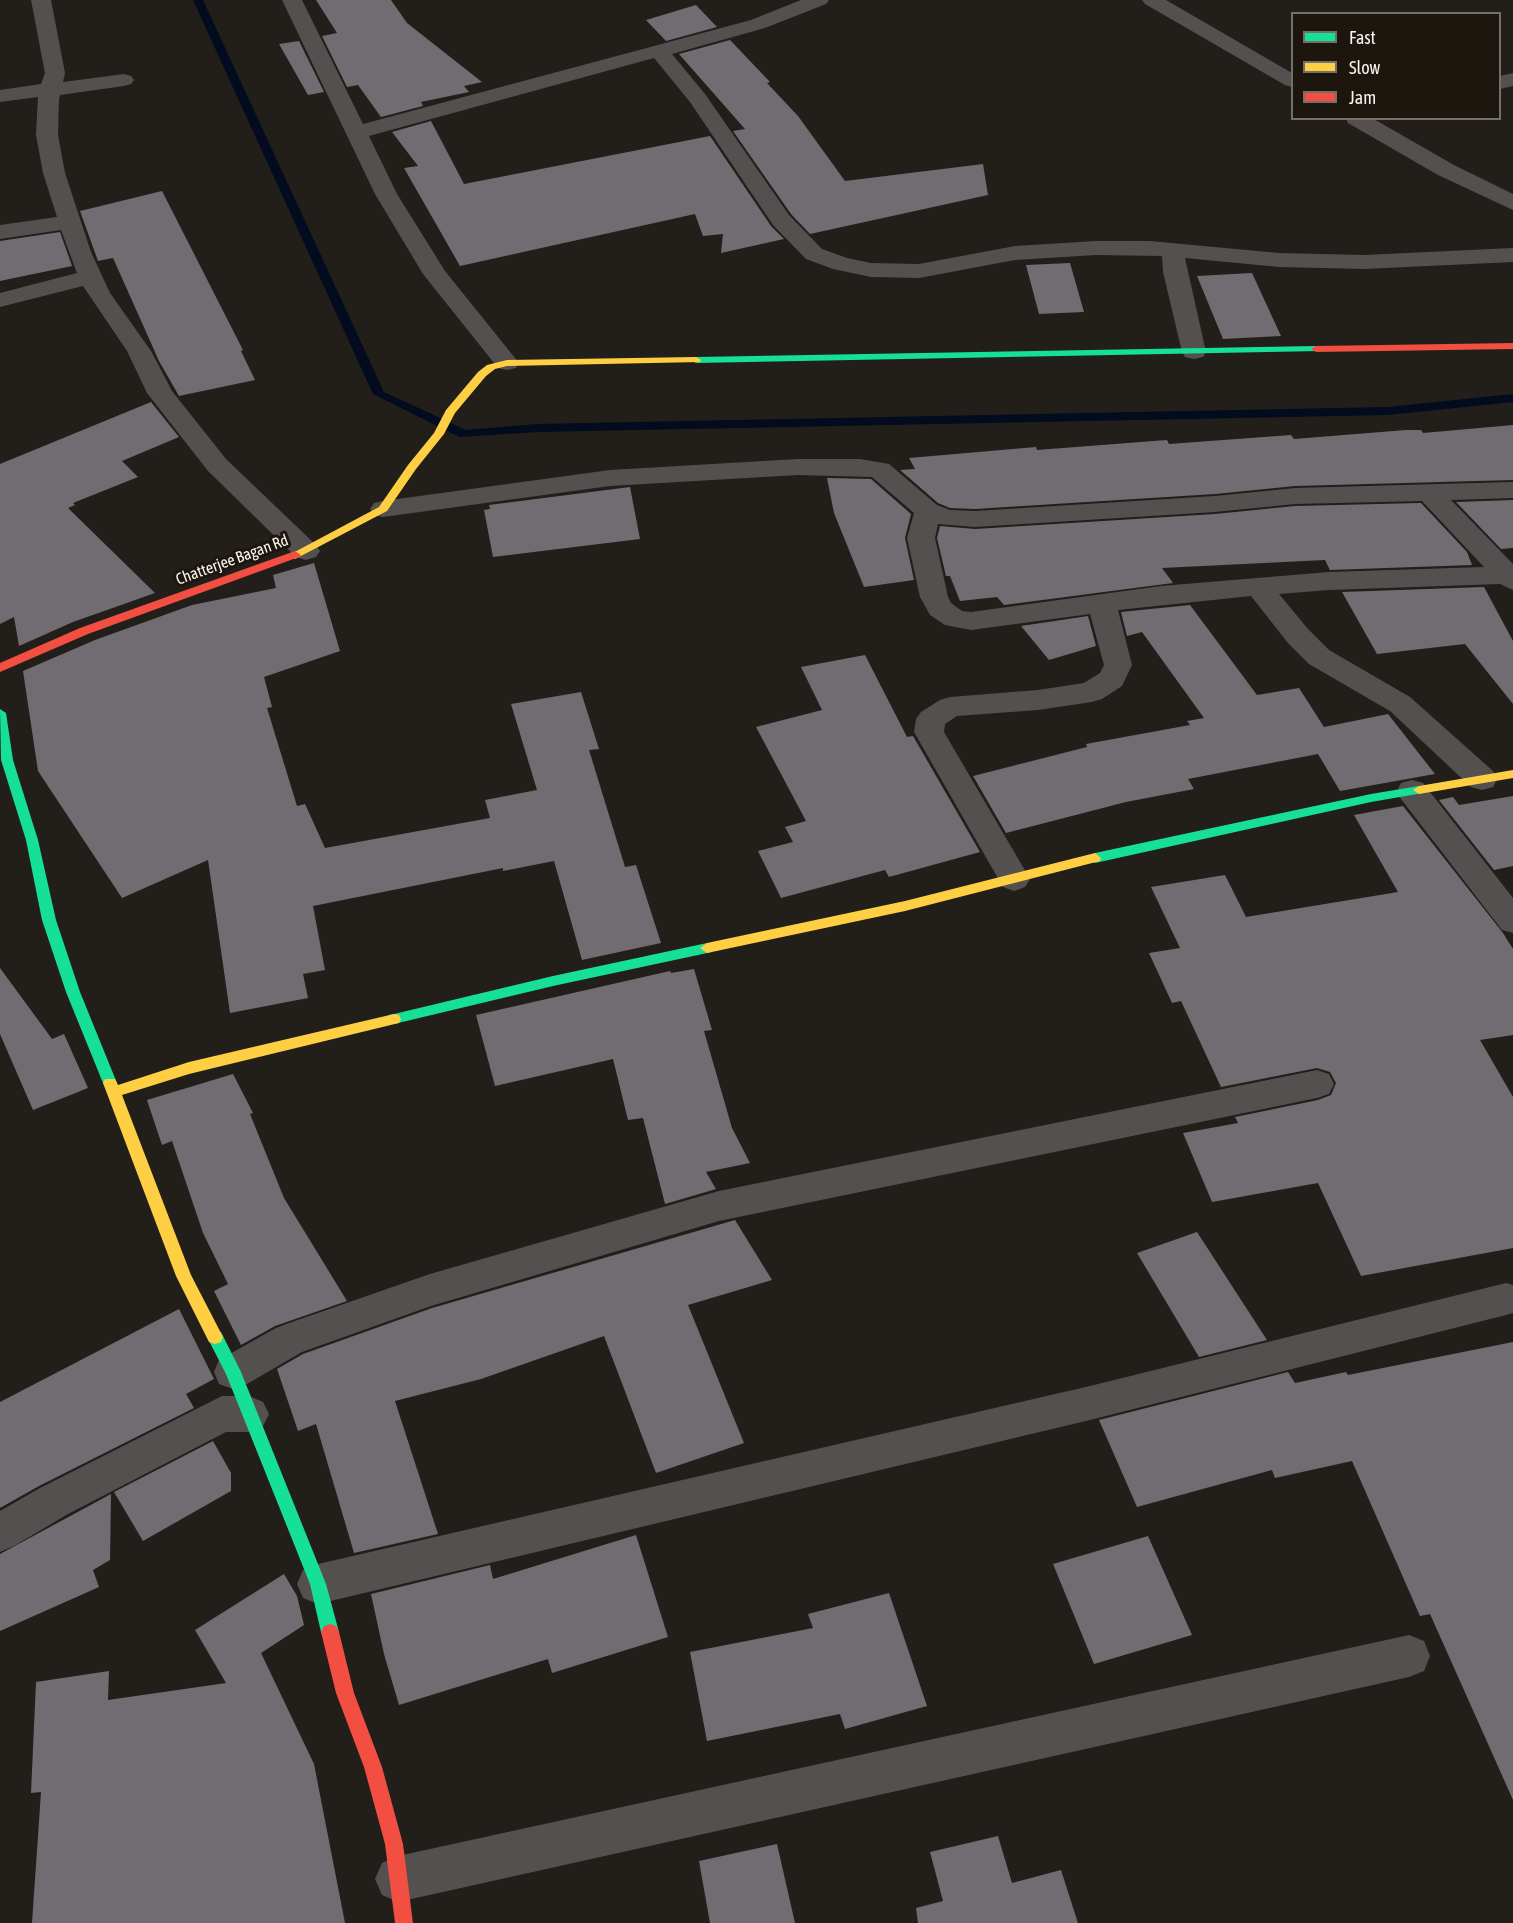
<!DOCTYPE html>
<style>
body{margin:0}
#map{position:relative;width:1513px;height:1923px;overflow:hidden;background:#221e1a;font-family:"Asap Condensed",sans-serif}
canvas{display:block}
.legend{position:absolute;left:1291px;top:12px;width:210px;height:108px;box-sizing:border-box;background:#1c160e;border:2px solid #746f68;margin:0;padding:8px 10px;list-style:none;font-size:18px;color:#f9f4ef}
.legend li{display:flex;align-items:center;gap:12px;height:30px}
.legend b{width:30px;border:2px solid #746f68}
</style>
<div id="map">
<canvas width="1513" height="1923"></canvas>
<ul class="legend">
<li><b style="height:8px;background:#16e098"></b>Fast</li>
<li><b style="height:8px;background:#ffcf43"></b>Slow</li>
<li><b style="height:8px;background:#f24e42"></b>Jam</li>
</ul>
</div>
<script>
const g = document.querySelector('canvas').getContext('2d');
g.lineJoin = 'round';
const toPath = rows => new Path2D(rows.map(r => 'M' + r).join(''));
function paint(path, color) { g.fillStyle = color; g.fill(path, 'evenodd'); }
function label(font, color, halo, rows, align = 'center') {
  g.font = font + ' "Asap Condensed",sans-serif'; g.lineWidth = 6; g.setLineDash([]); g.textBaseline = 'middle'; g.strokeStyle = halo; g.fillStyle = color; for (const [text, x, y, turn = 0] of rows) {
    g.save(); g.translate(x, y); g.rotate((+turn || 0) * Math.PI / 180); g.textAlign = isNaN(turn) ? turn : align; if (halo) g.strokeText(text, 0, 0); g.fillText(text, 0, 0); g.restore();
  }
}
const stream = toPath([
 [193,0,203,0,384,392,466,430,537,424,1388,407,1513,394,1513,402,1388,415,537,432,459,437,373,394,193,0]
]);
const building = toPath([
 [316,0,391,0,407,23,482,82,464,86,469,92,421,102,423,106,381,117,358,85,347,87,322,36,337,33],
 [696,5,717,27,666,41,646,20],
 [730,40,770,82,767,83,798,116,845,181,983,164,988,195,810,234,791,214,733,131,745,129,679,54],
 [299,41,324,92,308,95,279,44],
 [431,121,464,184,710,136,771,226,784,239,721,253,723,234,703,236,695,214,460,266,404,168,418,166,392,132],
 [162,191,243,350,241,351,255,380,179,396,159,361,113,258,98,261,80,211],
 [60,232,72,266,0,281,0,241],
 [1070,263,1084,312,1039,314,1026,265],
 [1252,273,1281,336,1223,339,1197,276],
 [151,402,179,437,122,461,138,477,73,503,75,505,68,508,155,593,73,622,19,646,14,617,0,624,0,464],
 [1513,425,1513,480,1295,486,1215,494,975,509,950,508,938,503,900,470,915,469,909,458,1036,447,1037,450,1167,440,1169,444,1291,435,1294,439,1406,430,1421,430,1423,433],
 [827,478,871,479,911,514,905,538,914,580,864,587,834,513],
 [630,487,640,539,493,557,484,510,490,509,489,505],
 [1513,500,1513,548,1501,549,1456,502],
 [1421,503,1467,552,1472,565,1330,570,1325,560,1162,568,1173,583,1004,605,997,597,960,601,950,576,946,576,937,538,940,526,975,529,1215,514,1295,506],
 [314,563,340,651,264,677,272,707,267,708,297,806,305,804,325,848,490,818,485,800,537,790,511,704,581,692,599,749,589,750,625,867,636,865,661,943,582,960,554,861,503,871,503,868,313,906,325,970,303,974,308,998,230,1013,208,860,122,898,38,771,23,671,95,640,192,605,276,588,273,575],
 [1484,587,1513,641,1513,704,1465,644,1377,654,1342,592],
 [1190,605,1257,695,1299,688,1324,727,1388,714,1435,774,1340,791,1318,754,1188,779,1194,789,1126,802,1006,833,973,776,1087,747,1086,744,1190,725,1187,721,1204,718,1142,632,1127,636,1121,612],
 [1088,616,1096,646,1049,660,1021,626],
 [865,655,907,737,913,736,980,852,889,877,885,870,781,898,758,851,793,842,785,827,806,821,756,727,822,710,801,667],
 [1513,796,1513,866,1494,870,1439,800,1453,797,1459,805],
 [1403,806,1503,933,1513,949,1513,1035,1480,1040,1513,1097,1513,1248,1361,1276,1318,1183,1212,1202,1183,1133,1238,1123,1235,1117,1318,1100,1331,1095,1336,1083,1330,1072,1317,1068,1221,1087,1181,1001,1172,1003,1149,953,1180,948,1151,887,1225,875,1246,917,1398,892,1354,815],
 [0,968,52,1039,64,1034,88,1088,33,1110,0,1034],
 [694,969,712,1030,704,1031,732,1128,750,1163,706,1172,716,1189,665,1204,643,1118,628,1120,613,1059,495,1086,476,1015,670,971,671,973],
 [233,1074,253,1113,250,1114,284,1198,347,1301,275,1326,241,1345,214,1291,228,1284,203,1233,172,1141,162,1145,147,1100],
 [735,1220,772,1280,688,1305,744,1443,656,1473,604,1336,481,1379,395,1401,438,1534,354,1553,316,1424,298,1431,277,1369,303,1354,432,1308],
 [1197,1232,1267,1340,1199,1357,1137,1253],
 [179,1309,214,1379,186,1394,194,1408,39,1486,0,1508,0,1402],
 [1513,1342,1513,1800,1430,1614,1420,1616,1352,1461,1275,1478,1272,1470,1137,1507,1099,1420,1288,1372,1295,1383,1346,1372,1348,1375],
 [213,1441,231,1473,231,1491,143,1541,114,1492],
 [111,1494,110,1560,93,1570,99,1587,0,1631,0,1554],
 [636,1535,668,1637,552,1673,548,1659,399,1705,384,1654,371,1594,490,1565,493,1579],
 [1148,1536,1192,1635,1094,1664,1053,1564],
 [284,1574,297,1596,304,1625,261,1653,314,1764,345,1923,32,1923,41,1792,31,1793,36,1682,109,1671,108,1700,226,1683,195,1630],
 [889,1593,927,1706,845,1729,840,1714,707,1741,690,1652,813,1628,808,1614],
 [998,1836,1012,1883,1061,1870,1078,1923,918,1923,916,1908,943,1901,930,1852],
 [777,1844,795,1923,710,1923,699,1861]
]);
const street = toPath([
 [31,0,51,0,65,73,63,82,124,74,131,76,134,80,131,84,124,86,60,95,59,99,58,135,65,173,91,252,110,293,151,351,172,391,226,459,316,545,320,551,316,557,306,560,296,557,208,471,147,393,127,351,83,286,0,307,0,293,77,273,61,230,0,239,0,225,57,217,43,173,36,135,38,97,0,102,0,90,41,84,45,73,31,0],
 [282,0,302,0,363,124,751,20,801,0,829,0,826,4,765,28,672,54,705,94,789,215,822,249,847,258,871,263,919,264,1015,246,1096,241,1150,241,1279,253,1364,255,1513,248,1513,262,1364,269,1279,267,1185,258,1206,352,1203,357,1194,359,1185,357,1182,352,1163,272,1162,256,1096,255,1015,260,919,278,871,277,833,269,806,259,773,225,690,102,654,58,369,136,397,194,445,271,519,363,516,368,507,370,498,368,423,274,375,194,282,0],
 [1142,0,1166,0,1292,73,1292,87,1285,85,1145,4,1142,0],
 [1513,73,1513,86,1500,89,1500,76,1513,73],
 [1346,118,1372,118,1454,165,1513,194,1513,210,1438,175,1348,123,1346,118],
 [798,459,860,459,889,464,937,505,950,510,975,511,1215,496,1295,488,1513,482,1513,498,1451,500,1513,564,1513,590,1500,584,1329,590,1279,594,1308,629,1329,650,1410,697,1493,771,1497,779,1493,787,1482,790,1471,787,1390,711,1309,664,1288,643,1251,596,1118,610,1132,665,1122,686,1102,699,1092,702,1038,710,957,716,945,724,944,732,1030,879,1025,887,1014,891,1003,887,914,732,916,719,921,712,940,700,950,697,1038,690,1084,683,1100,673,1104,665,1090,614,971,630,945,625,930,615,920,597,907,538,914,513,872,477,798,475,610,486,383,517,374,515,370,509,374,503,383,501,610,470,798,459],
 [1422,501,1484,567,1329,572,1161,586,971,612,962,611,951,603,948,597,935,538,938,524,975,527,1215,512,1295,504,1422,501],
 [1412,780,1423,783,1513,898,1513,933,1502,930,1401,799,1397,791,1401,783,1412,780],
 [1317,1070,1329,1074,1334,1084,1329,1094,1317,1098,719,1221,431,1306,302,1352,247,1384,233,1389,219,1384,214,1372,219,1360,276,1328,289,1323,430,1274,719,1191,1317,1070],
 [1506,1283,1513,1285,1513,1313,1506,1315,1090,1420,318,1604,303,1598,297,1584,303,1570,318,1564,1090,1386,1506,1283],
 [222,1396,249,1396,263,1402,269,1414,263,1426,249,1432,226,1432,68,1514,14,1546,0,1552,0,1511,40,1488,222,1396],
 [1409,1635,1424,1641,1430,1656,1424,1671,1409,1677,398,1902,382,1895,375,1879,382,1863,398,1856,1409,1635]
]);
const fast = toPath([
 [1316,346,1320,347,1320,351,696,363,691,360,696,357,1316,346],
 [0,709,6,713,13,760,38,840,56,920,80,992,117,1083,115,1087,110,1089,105,1087,103,1083,66,992,42,920,26,840,1,760,0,709],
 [1419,786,1423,787,1425,790,1423,793,1371,802,1095,863,1089,858,1095,853,1371,794,1419,786],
 [707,943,714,948,712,952,553,986,394,1024,389,1023,387,1019,389,1015,394,1014,553,976,707,943],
 [215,1330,221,1332,241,1372,326,1584,339,1632,336,1638,330,1640,324,1638,321,1632,310,1584,226,1374,207,1337,209,1332,215,1330]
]);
const slow = toPath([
 [696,357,701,360,700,362,507,366,495,369,486,376,455,413,444,434,416,469,387,511,299,557,295,559,289,555,379,507,408,465,434,433,446,410,478,372,487,365,507,360,696,357],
 [1513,770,1513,778,1419,794,1413,790,1419,786,1513,770],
 [1095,853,1101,858,1100,861,905,911,707,953,700,948,707,943,905,901,1095,853],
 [394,1014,399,1015,401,1019,399,1023,189,1074,122,1095,191,1275,223,1337,221,1342,215,1344,209,1342,176,1276,103,1083,105,1079,115,1079,118,1085,189,1062,394,1014]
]);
const jam = toPath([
 [1513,343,1513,349,1316,352,1311,349,1316,346,1513,343],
 [295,551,301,555,299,557,88,634,0,672,0,663,80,628,295,551],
 [330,1624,336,1626,339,1632,354,1693,382,1767,403,1844,413,1923,395,1923,385,1844,364,1767,336,1693,321,1632,324,1626,330,1624]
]);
const streetNames = [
 ["Chatterjee Bagan Rd",232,560,-20]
];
paint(stream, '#030b1e');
paint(building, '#716c71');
paint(street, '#555050');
paint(fast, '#16e098');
paint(slow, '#ffcf43');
paint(jam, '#f24e42');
label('16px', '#f9f4ef', '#1c160e', streetNames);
</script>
